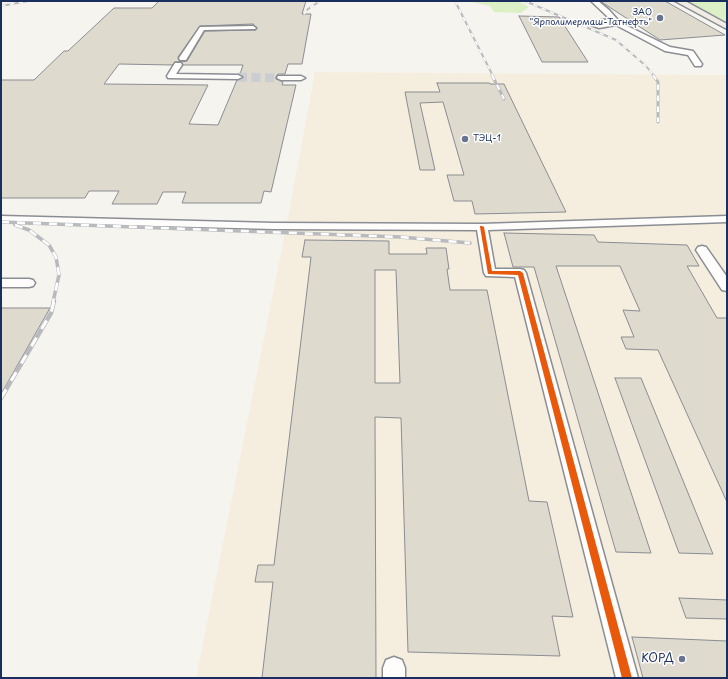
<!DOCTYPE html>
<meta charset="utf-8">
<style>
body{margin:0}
#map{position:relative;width:728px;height:679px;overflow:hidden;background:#f6f4ee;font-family:"Playpen Sans",sans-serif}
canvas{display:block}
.frame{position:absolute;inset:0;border:2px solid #1b2f5e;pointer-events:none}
</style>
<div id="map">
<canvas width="728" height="679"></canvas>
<div class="frame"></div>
</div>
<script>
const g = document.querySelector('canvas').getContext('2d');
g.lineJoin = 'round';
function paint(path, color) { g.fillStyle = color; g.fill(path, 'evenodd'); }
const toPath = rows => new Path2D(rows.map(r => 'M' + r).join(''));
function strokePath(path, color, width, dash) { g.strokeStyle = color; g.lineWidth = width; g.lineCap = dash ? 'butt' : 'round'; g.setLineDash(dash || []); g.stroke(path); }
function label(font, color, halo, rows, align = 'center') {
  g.font = font + ' "Playpen Sans",sans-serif'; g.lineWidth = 3; g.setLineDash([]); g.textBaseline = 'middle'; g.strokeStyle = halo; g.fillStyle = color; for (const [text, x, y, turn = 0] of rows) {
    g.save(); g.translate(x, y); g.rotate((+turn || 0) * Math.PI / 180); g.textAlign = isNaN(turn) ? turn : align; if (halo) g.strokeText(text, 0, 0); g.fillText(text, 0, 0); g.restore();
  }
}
const built = toPath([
 [315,72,727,75,727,678,196,678,288,218]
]);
const green = toPath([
 [467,1,518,1,529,7,521,13,494,12,490,6],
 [687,1,727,1,727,23,693,4]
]);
const building = toPath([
 [159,1,306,1,302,14,311,14,302,64,288,64,285,74,278,74,276,77,276,79,283,82,282,85,296,85,271,192,264,191,261,203,182,203,186,192,163,192,157,204,112,204,119,191,89,191,85,198,1,198,1,80,34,80,64,51,68,51,114,8,152,8,159,1],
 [253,24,257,28,256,30,205,31,187,61,181,62,183,65,243,65,240,74,243,78,237,80,218,125,189,124,208,85,104,84,119,64,172,65,175,62,180,62,178,57,200,26,253,24],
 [600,1,665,1,725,35,660,40,600,1],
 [519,16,559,17,588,62,542,62,519,16],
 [437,83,489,83,490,84,504,84,566,212,475,214,472,201,454,201,447,175,464,175,443,102,420,103,435,170,420,170,405,92,440,92,437,83],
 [504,233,594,235,598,242,687,245,699,266,687,266,717,318,727,318,727,502,658,350,626,349,621,337,634,337,623,310,640,311,620,266,556,266,651,553,616,552,534,267,513,267,504,233],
 [305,240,389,241,389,254,427,254,426,248,446,248,449,269,447,269,450,290,487,290,529,501,547,502,573,617,552,616,560,656,408,652,401,418,375,417,376,678,262,678,273,582,255,582,258,565,274,565,311,257,302,257,305,240],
 [375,270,396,270,400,383,375,383,375,270],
 [1,308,50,308,1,394,1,308],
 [615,378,641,378,713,554,679,553,615,378],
 [679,598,727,600,727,619,686,618,679,598],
 [632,637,727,641,727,678,643,678,632,637]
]);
const minorTunnel = toPath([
 [238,77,281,78]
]);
const minor = toPath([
 [591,1,598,1,609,10,617,19,617,21,670,47,693,51,702,64,701,66,695,66,688,55,665,51,616,25,599,28,588,24,588,22,610,19,591,1],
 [253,26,256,28,255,29,204,30,186,60,180,60,179,58,200,27,253,26],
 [175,63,181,63,182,65,176,74,238,75,242,77,238,79,168,78,167,76,175,63],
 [278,76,301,76,305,78,301,80,281,80,277,78,278,76],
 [1,216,274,223,482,224,727,216,727,222,488,230,495,269,520,269,524,270,526,273,638,678,616,678,515,277,486,276,484,273,477,230,274,229,1,222,1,216],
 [702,246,706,247,727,277,727,291,722,290,696,250,698,247,702,246],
 [1,279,29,279,33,280,35,283,33,286,29,287,1,287,1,279],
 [394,657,402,660,405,668,405,678,383,678,383,668,386,660,394,657]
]);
const major = toPath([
 [675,1,685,1,727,24,727,29,675,1]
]);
const railFar3 = toPath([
 [455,1,493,76],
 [525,1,616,40,646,66,654,76],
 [1,6,28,1],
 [304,14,308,9,320,1]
]);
const railFar2 = toPath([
 [492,75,504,99],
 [653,75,658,82,658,122]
]);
const railFar1 = toPath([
 [1,222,400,237,470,243],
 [15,225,29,230,49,245,56,257,59,275,53,302]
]);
const rail = toPath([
 [1,398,51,313,54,301]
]);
const cycleway = toPath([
 [480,226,482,226,484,227,492,271,520,271,523,273,632,678,622,678,518,275,488,274,480,227,480,226]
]);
const markers = [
 [660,18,4,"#687490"],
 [465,139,4,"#687490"],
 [682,659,4,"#687490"]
];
const farPoinames = [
 ["ЗАО",652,13],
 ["\"Ярполимермаш-Татнефть\"",652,23],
 ["ТЭЦ-1",473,139,"left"]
];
const nearPoinames = [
 ["КОРД",674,659]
];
paint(built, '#f5eedf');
paint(green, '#dcf0c6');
paint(building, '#dfdace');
strokePath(building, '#8a8d93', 1);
strokePath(minorTunnel, '#cacdd1', 9, [9, 4.5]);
strokePath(minor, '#8a8d93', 3);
strokePath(major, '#8a8d93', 3);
paint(minor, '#fefdfc');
paint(major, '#f2ede4');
strokePath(railFar3, '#b8babe', 2);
strokePath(railFar2, '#b8babe', 3);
strokePath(railFar1, '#b8babe', 3.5);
strokePath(rail, '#b8babe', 4.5);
strokePath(railFar3, '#fff', 1.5, [4.5]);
strokePath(railFar2, '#fff', 2, [5.5]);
strokePath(railFar1, '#fff', 2.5, [8]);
strokePath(rail, '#fff', 3, [10]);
paint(cycleway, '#e8590c');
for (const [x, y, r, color] of markers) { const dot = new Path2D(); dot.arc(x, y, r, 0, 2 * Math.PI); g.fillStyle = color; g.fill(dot); strokePath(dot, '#fff', 1.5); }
label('9px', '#1b2f5e', '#fff', farPoinames, 'right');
label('12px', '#1b2f5e', '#fff', nearPoinames, 'right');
</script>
